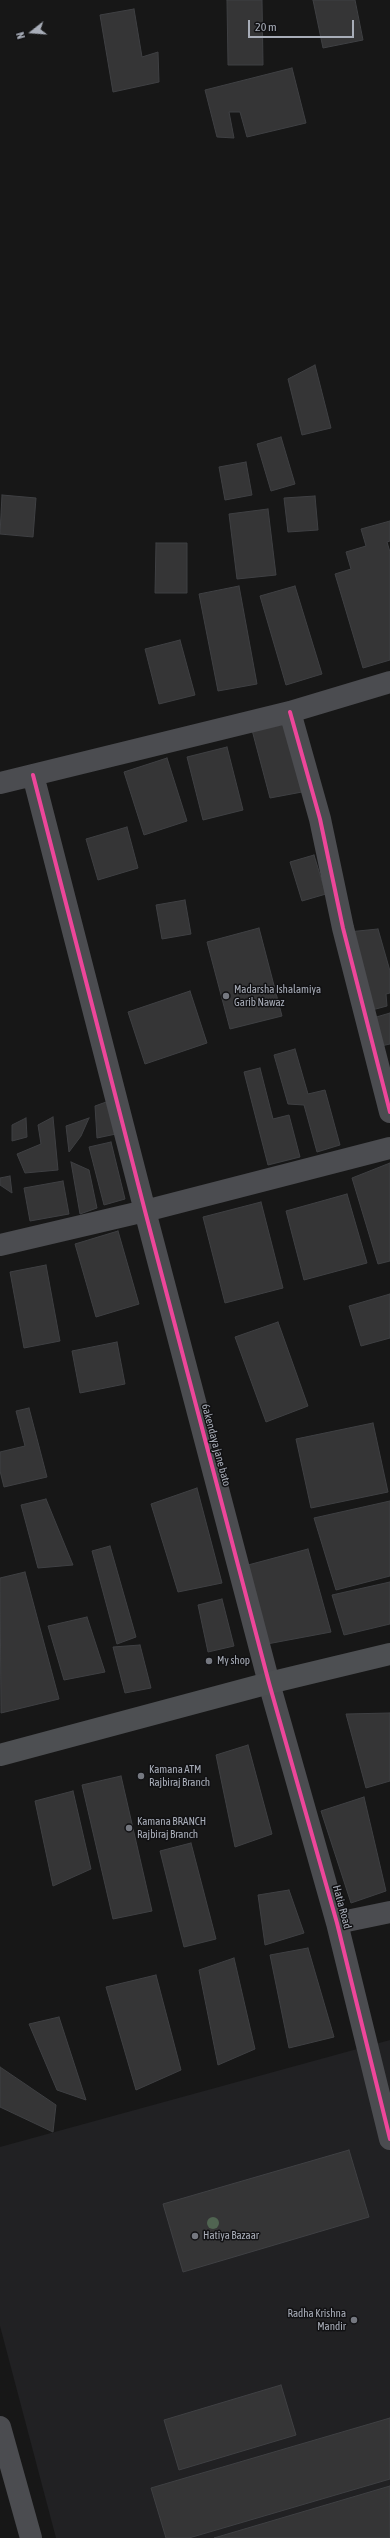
<!DOCTYPE html>
<style>
body{margin:0}
#map{position:relative;width:390px;height:2538px;overflow:hidden;background:#171717;font-family:"Asap Condensed",sans-serif}
canvas{display:block}
.north{position:absolute;left:12px;top:12px;width:40px;height:40px;-webkit-text-stroke:3px #111113;paint-order:stroke;rotate:253deg;font-size:11px;font-weight:700;line-height:16px;text-align:center;color:#a8adb8}
.north::after{content:'';display:block;margin:auto;width:14px;height:18px;background:#a8adb8;clip-path:polygon(50% 0,100% 100%,50% 72%,0 100%)}
.scale{position:absolute;left:248px;top:20px;width:106px;height:18px;box-sizing:border-box;border:2px solid #a8adb8;border-top:0;padding-left:5px;font-size:12px;line-height:14px;white-space:nowrap;color:#a8adb8;-webkit-text-stroke:3px #111113;paint-order:stroke}
</style>
<div id="map">
<canvas width="390" height="2538"></canvas>
<div class="north">N</div>
<div class="scale">20 m</div>
</div>
<script>
const g = document.querySelector('canvas').getContext('2d');
g.lineJoin = 'round';
function paint(path, color) { g.fillStyle = color; g.fill(path, 'evenodd'); }
const toPath = rows => new Path2D(rows.map(r => 'M' + r).join(''));
function strokePath(path, color, width, dash) { g.strokeStyle = color; g.lineWidth = width; g.lineCap = dash ? 'butt' : 'round'; g.setLineDash(dash || []); g.stroke(path); }
function label(font, color, halo, rows, align = 'center') {
  g.font = font + ' "Asap Condensed",sans-serif'; g.lineWidth = 3; g.setLineDash([]); g.textBaseline = 'middle'; g.strokeStyle = halo; g.fillStyle = color; for (const [text, x, y, turn = 0] of rows) {
    g.save(); g.translate(x, y); g.rotate((+turn || 0) * Math.PI / 180); g.textAlign = isNaN(turn) ? turn : align; if (halo) g.strokeText(text, 0, 0); g.fillText(text, 0, 0); g.restore();
  }
}
const built = toPath([
 [390,2040,390,2538,56,2538,0,2326,0,2147]
]);
const building = toPath([
 [227,0,262,0,263,65,228,65,227,0],
 [313,0,355,0,363,40,323,48,313,0],
 [134,9,142,57,158,52,159,82,113,92,100,15,134,9],
 [292,68,306,123,247,137,240,112,229,112,234,138,217,137,205,90,292,68],
 [315,365,331,428,302,435,288,379,315,365],
 [281,437,295,484,271,491,257,444,281,437],
 [246,462,252,495,225,500,219,467,246,462],
 [2,495,36,498,33,537,0,534,2,495],
 [315,496,318,530,288,532,284,498,315,496],
 [268,509,276,575,237,579,229,514,268,509],
 [390,521,390,541,387,542,390,552,390,660,363,668,335,574,351,569,346,552,366,546,361,529,390,521],
 [156,543,187,543,187,593,155,593,156,543],
 [239,586,257,684,218,691,199,594,239,586],
 [295,586,322,674,286,685,260,596,295,586],
 [180,640,195,695,159,704,145,649,180,640],
 [283,722,302,792,270,798,252,730,283,722],
 [227,747,243,810,203,820,187,757,227,747],
 [167,758,187,821,144,835,124,772,167,758],
 [127,827,138,868,98,880,86,839,127,827],
 [314,855,326,894,302,901,290,862,314,855],
 [185,900,191,934,162,939,156,905,185,900],
 [259,928,282,1016,230,1029,207,942,259,928],
 [378,929,390,971,390,993,386,994,387,1006,372,1010,348,932,378,929],
 [190,991,207,1043,145,1064,128,1012,190,991],
 [390,1013,390,1044,381,1046,373,1018,390,1013],
 [295,1049,308,1094,325,1090,340,1145,317,1152,304,1105,288,1104,274,1055,295,1049],
 [260,1068,273,1119,289,1115,300,1157,268,1165,244,1072,260,1068],
 [109,1101,116,1134,97,1138,95,1106,109,1101],
 [53,1117,58,1170,25,1173,17,1154,41,1144,38,1125,53,1117],
 [26,1118,27,1137,12,1141,12,1125,26,1118],
 [89,1118,81,1136,69,1152,66,1126,89,1118],
 [111,1142,125,1199,104,1205,89,1147,111,1142],
 [71,1162,89,1170,97,1208,80,1214,71,1162],
 [390,1163,390,1261,378,1264,352,1178,390,1163],
 [10,1176,12,1193,0,1185,0,1178,10,1176],
 [63,1181,69,1214,30,1221,24,1188,63,1181],
 [347,1194,367,1263,304,1280,286,1211,347,1194],
 [261,1202,283,1288,225,1303,203,1217,261,1202],
 [118,1231,139,1304,96,1317,75,1244,118,1231],
 [46,1265,60,1341,24,1348,10,1272,46,1265],
 [390,1294,390,1338,361,1346,349,1306,390,1294],
 [278,1322,308,1406,266,1422,235,1337,278,1322],
 [117,1342,125,1384,80,1393,72,1351,117,1342],
 [29,1408,47,1477,4,1487,0,1471,0,1452,25,1446,16,1411,29,1408],
 [373,1423,388,1492,311,1508,296,1439,373,1423],
 [197,1488,222,1583,178,1592,151,1504,197,1488],
 [46,1499,73,1565,38,1568,21,1505,46,1499],
 [390,1501,390,1576,336,1590,314,1518,390,1501],
 [110,1546,136,1637,117,1644,92,1551,110,1546],
 [308,1549,331,1632,267,1644,248,1565,308,1549],
 [25,1572,59,1699,1,1713,0,1578,25,1572],
 [390,1582,390,1624,344,1635,332,1595,390,1582],
 [222,1599,234,1646,208,1652,198,1605,222,1599],
 [87,1617,105,1672,64,1680,48,1626,87,1617],
 [140,1645,151,1688,125,1693,113,1647,140,1645],
 [390,1713,390,1781,366,1788,346,1714,390,1713],
 [248,1745,272,1834,235,1847,216,1755,248,1745],
 [121,1776,152,1911,113,1919,82,1785,121,1776],
 [73,1791,91,1869,53,1886,35,1801,73,1791],
 [364,1797,386,1891,351,1903,321,1811,364,1797],
 [191,1843,216,1939,184,1947,160,1851,191,1843],
 [289,1890,304,1933,265,1945,258,1895,289,1890],
 [308,1948,334,2037,289,2048,270,1955,308,1948],
 [234,1958,255,2049,218,2065,199,1970,234,1958],
 [156,1975,181,2070,136,2090,106,1987,156,1975],
 [59,2017,86,2100,57,2090,29,2024,59,2017],
 [0,2067,56,2105,53,2132,0,2107,0,2067],
 [349,2150,369,2217,183,2272,163,2204,349,2150],
 [281,2385,296,2435,179,2470,164,2420,281,2385],
 [390,2418,390,2479,189,2538,166,2538,151,2488,390,2418],
 [390,2486,390,2538,214,2538,390,2486]
]);
const minor = toPath([
 [290,712,320,819,343,928,390,1112],
 [33,775,145,1211,269,1683,337,1923,390,2139],
 [0,783,290,712,390,682],
 [0,1245,145,1211,390,1148],
 [337,1923,390,1912],
 [0,2427,31,2538]
]);
const primary = toPath([
 [0,1755,269,1683,390,1654]
]);
const cycleway = toPath([
 [290,712,320,819,343,928,390,1112],
 [33,775,145,1211,269,1683,337,1923,390,2139]
]);
const trees = [
 [213,2223]
];
const markers = [
 [226,996,4,"#757880"],
 [209,1661,4,"#757880"],
 [141,1776,4,"#757880"],
 [129,1828,4,"#757880"],
 [195,2236,4,"#757880"],
 [354,2320,4,"#757880"]
];
const poiNames = [
 ["Madarsha Ishalamiya",234,990],
 ["Garib Nawaz",234,1003],
 ["My shop",217,1661],
 ["Kamana ATM",149,1770],
 ["Rajbiraj Branch",149,1783],
 ["Kamana BRANCH",137,1822],
 ["Rajbiraj Branch",137,1835],
 ["Hatiya Bazaar",203,2236],
 ["Radha Krishna",346,2314,"right"],
 ["Mandir",346,2327,"right"]
];
const streetNames = [
 ["6akendaya jane bato",216,1445,75],
 ["Hatia Road",342,1907,75]
];
paint(built, '#212123');
paint(building, '#353536');
strokePath(building, '#3f4043', 1);
strokePath(minor, '#4b4c50', 22);
strokePath(primary, '#4d4f52', 22);
strokePath(cycleway, '#ed469a', 4);
g.fillStyle = '#506451';
for (const [x, y] of trees) { g.beginPath(); g.arc(x, y, 6, 0, 2 * Math.PI); g.fill(); }
for (const [x, y, r, color] of markers) { const dot = new Path2D(); dot.arc(x, y, r, 0, 2 * Math.PI); g.fillStyle = color; g.fill(dot); strokePath(dot, '#111113', 1.5); }
label('11px', '#a8adb8', '#111113', poiNames, 'left');
label('11px', '#a8adb8', '#111113', streetNames);
</script>
